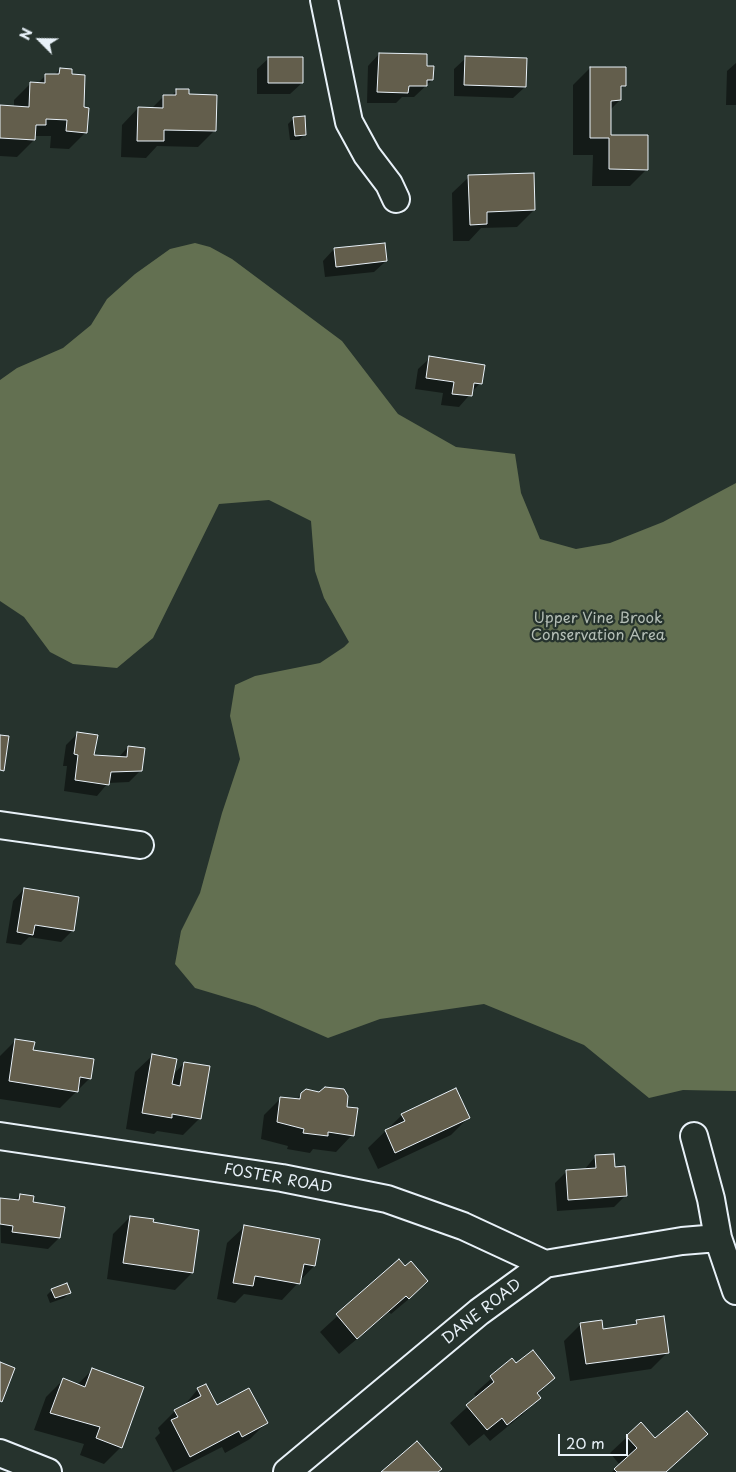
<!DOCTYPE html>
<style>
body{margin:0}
#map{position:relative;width:736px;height:1472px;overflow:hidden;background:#26332d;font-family:"Playpen Sans",sans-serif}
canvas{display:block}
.north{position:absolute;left:15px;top:15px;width:50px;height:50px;-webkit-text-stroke:4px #26332d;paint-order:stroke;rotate:293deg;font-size:14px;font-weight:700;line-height:20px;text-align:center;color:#e8f1f8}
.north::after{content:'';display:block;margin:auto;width:18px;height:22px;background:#e8f1f8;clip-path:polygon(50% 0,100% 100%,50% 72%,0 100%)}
.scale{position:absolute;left:558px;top:1434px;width:70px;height:22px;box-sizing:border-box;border:2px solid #e8f1f8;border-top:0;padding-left:6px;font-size:15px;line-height:18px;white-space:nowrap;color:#e8f1f8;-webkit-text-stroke:4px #26332d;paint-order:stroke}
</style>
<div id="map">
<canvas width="736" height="1472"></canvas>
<div class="north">N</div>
<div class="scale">20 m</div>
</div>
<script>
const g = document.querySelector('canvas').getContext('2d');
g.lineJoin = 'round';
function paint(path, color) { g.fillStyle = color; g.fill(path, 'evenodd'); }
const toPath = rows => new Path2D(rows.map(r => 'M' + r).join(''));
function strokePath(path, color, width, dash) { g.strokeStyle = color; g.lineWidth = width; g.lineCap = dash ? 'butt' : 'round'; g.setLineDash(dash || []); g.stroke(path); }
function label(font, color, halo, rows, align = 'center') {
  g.font = font + ' "Playpen Sans",sans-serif'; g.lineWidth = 4.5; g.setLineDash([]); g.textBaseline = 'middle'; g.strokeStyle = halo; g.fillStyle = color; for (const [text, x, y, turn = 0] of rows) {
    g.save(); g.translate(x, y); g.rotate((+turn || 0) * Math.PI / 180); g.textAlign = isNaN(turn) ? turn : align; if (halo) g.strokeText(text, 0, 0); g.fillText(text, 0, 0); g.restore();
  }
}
const green = toPath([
 [195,243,210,247,232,259,342,341,398,414,456,447,515,454,521,493,540,539,576,549,610,543,663,522,736,483,736,1091,683,1090,649,1098,584,1045,484,1004,380,1019,328,1038,255,1006,195,988,175,964,181,931,200,893,222,813,240,759,230,716,235,685,255,676,320,663,344,647,349,642,324,598,315,571,311,521,269,500,219,504,153,638,117,668,73,664,50,652,24,617,0,601,0,380,17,368,63,348,91,325,107,299,135,274,170,249]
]);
const shadow = toPath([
 [379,54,426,67,432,80,414,97,402,97,396,103,367,103,368,66],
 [269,58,302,83,290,94,257,94,257,69],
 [466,58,525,87,513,98,454,96,454,69],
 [736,63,736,105,726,105,727,71],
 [590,68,625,85,620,90,620,100,610,110,610,136,647,169,630,186,592,186,593,155,573,155,573,85],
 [60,69,70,75,83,109,86,132,69,149,50,148,51,136,34,136,34,140,17,157,0,156,0,106,14,107,14,100,31,83,37,84,46,75,54,75],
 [177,90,187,95,215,130,198,147,157,146,146,158,121,157,122,125,138,108,151,109,164,96,171,96],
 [294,118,305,134,299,140,290,140,288,124],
 [469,177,534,210,517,227,481,228,469,241,453,241,452,193],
 [334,249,386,261,374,272,325,277,323,261],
 [430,358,480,383,459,407,441,405,443,393,415,389,418,369],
 [78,733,93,756,118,758,128,747,141,770,129,782,108,783,97,796,64,791,67,766,63,766,66,745],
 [24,889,73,930,61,942,29,937,21,945,6,943,13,901],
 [16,1040,32,1051,90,1078,60,1108,0,1099,0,1056],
 [152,1056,173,1075,184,1063,200,1118,183,1135,157,1131,154,1134,126,1129,135,1072],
 [302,1094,352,1135,336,1152,313,1149,310,1153,287,1149,288,1146,261,1139,264,1115,281,1098,295,1100],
 [402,1115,468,1118,451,1135,378,1169,368,1148],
 [595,1157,614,1168,626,1195,614,1207,557,1211,555,1183,566,1172,584,1170],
 [20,1195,32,1203,59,1238,48,1249,1,1243,0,1199,14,1201],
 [130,1217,152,1224,192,1273,175,1290,107,1279,113,1234],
 [244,1227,314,1266,282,1300,244,1294,235,1303,217,1299,227,1243],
 [399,1260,405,1268,410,1298,391,1314,389,1312,339,1354,320,1332],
 [52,1290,69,1293,64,1298,50,1303,47,1295],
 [637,1321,668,1352,651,1369,570,1381,564,1341,581,1324,602,1330,632,1326],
 [512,1360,516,1365,554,1378,537,1395,539,1398,523,1414,490,1441,484,1434,469,1446,450,1423,477,1398,474,1394],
 [93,1369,121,1447,104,1464,80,1455,84,1444,34,1430,46,1397,63,1380,77,1385],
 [198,1389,217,1406,267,1422,250,1439,225,1453,222,1447,173,1472,155,1438,160,1433,158,1428,175,1411,182,1408],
 [706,1434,666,1472,612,1472,620,1465,610,1453,627,1437,655,1440]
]);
const building = toPath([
 [379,53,427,54,427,66,434,66,433,80,427,80,427,86,409,86,408,93,377,92,379,53],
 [465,56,527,58,526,87,464,85,465,56],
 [268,57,303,57,303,83,268,83,268,57],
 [590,67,626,67,626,86,621,86,621,100,611,101,611,135,648,135,648,170,609,169,609,138,590,138,590,67],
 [60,68,72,69,72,74,85,75,84,107,89,108,87,133,66,131,67,120,46,119,46,125,36,125,35,140,0,138,0,105,29,107,30,82,45,83,45,74,59,74,60,68],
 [176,89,189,89,189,94,217,95,216,131,164,130,164,141,137,141,138,107,163,108,163,95,176,95,176,89],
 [305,116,306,135,295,136,293,117,305,116],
 [534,173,535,210,487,212,487,224,470,225,468,175,534,173],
 [385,243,387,261,336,267,334,248,385,243],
 [429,356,485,365,482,384,474,383,472,396,452,394,454,382,426,378,429,356],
 [77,732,98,735,94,755,127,757,128,746,145,748,142,771,111,772,109,785,75,780,78,755,74,754,77,732],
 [0,735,9,736,4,771,0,770,0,735],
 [24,888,79,897,74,931,35,925,33,935,17,932,24,888],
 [15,1039,35,1042,33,1050,94,1059,91,1079,80,1077,78,1092,9,1081,15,1039],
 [152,1054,177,1059,172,1084,180,1086,184,1062,210,1066,201,1119,172,1114,172,1118,142,1113,152,1054],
 [325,1087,344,1089,348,1096,347,1107,358,1108,354,1136,328,1132,328,1136,303,1133,304,1129,277,1122,280,1097,300,1099,301,1093,306,1089,319,1092,325,1087],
 [456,1088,470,1118,395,1153,385,1130,405,1121,401,1114,456,1088],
 [614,1154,615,1167,625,1166,627,1196,568,1200,566,1170,596,1168,595,1155,614,1154],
 [20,1194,34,1196,33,1202,65,1207,60,1238,12,1232,13,1226,0,1224,0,1198,19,1200,20,1194],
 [130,1216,154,1219,153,1222,199,1230,193,1273,123,1263,130,1216],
 [244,1225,320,1239,315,1266,304,1264,300,1284,255,1276,253,1286,233,1283,244,1225],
 [399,1259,405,1266,411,1261,428,1281,409,1299,406,1296,357,1339,336,1314,399,1259],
 [67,1283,71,1293,55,1298,51,1289,67,1283],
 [664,1316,669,1353,586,1364,580,1323,602,1320,603,1329,637,1324,636,1320,664,1316],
 [533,1350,555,1378,537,1393,541,1398,507,1425,502,1418,487,1430,466,1405,494,1382,490,1376,512,1358,516,1363,533,1350],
 [0,1362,15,1368,2,1402,0,1401,0,1362],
 [92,1368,144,1387,122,1448,96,1438,100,1427,50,1413,63,1378,85,1387,92,1368],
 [206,1384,217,1405,249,1388,268,1423,242,1437,239,1431,190,1457,171,1420,178,1417,174,1410,201,1396,197,1388,206,1384],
 [687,1411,708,1434,666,1472,617,1472,614,1469,637,1448,626,1436,641,1422,655,1438,687,1411],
 [417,1441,442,1469,438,1472,381,1472,417,1441]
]);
const minor = toPath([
 [324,0,349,122,367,155,389,184,396,199],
 [0,825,140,845],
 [0,1136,282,1178,387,1199,463,1226,545,1264],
 [694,1136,711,1199,718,1238,736,1291],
 [0,1453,48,1472],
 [287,1472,479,1312,545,1264,682,1241,718,1238]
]);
const parkNames = [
 ["Upper Vine Brook",598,619],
 ["Conservation Area",598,636]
];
const streetNames = [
 ["FOSTER ROAD",278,1179,10],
 ["DANE ROAD",482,1312,-38]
];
paint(green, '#637051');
paint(shadow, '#0007');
paint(building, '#635e4c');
strokePath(building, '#e8f1f8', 1);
strokePath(minor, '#e8f1f8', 30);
strokePath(minor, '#26332d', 26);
label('15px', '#b3bdb5', '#26332d', parkNames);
label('15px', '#e8f1f8', '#26332d', streetNames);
</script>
